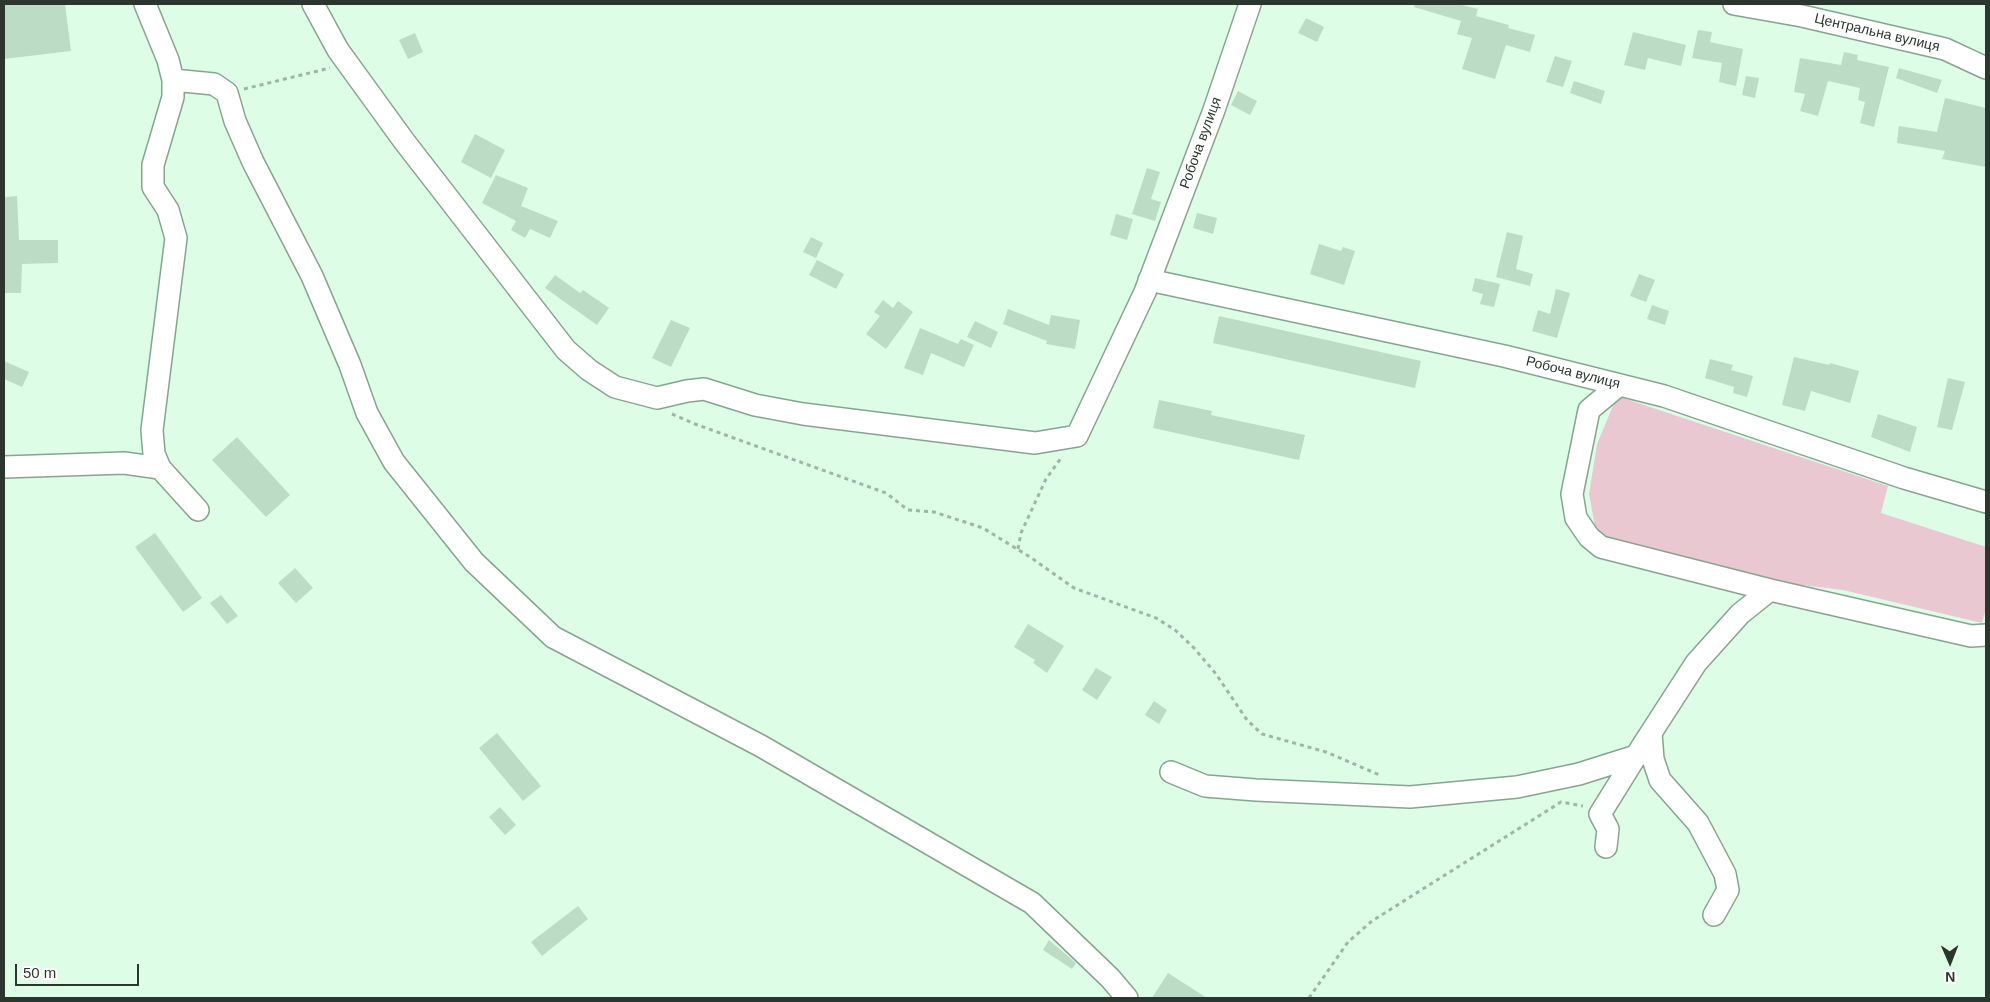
<!DOCTYPE html>
<meta charset="utf-8">
<style>
body{margin:0}
#map{position:relative;width:1990px;height:1002px;overflow:hidden;background:#defde6;font-family:Helvetica,sans-serif}
canvas{display:block}
.frame{position:absolute;inset:0;border:5px solid #2b372e;pointer-events:none}
.north{position:absolute;left:1925px;top:937px;width:50px;height:50px;-webkit-text-stroke:4px #fff;paint-order:stroke;rotate:179deg;font-size:14px;font-weight:700;line-height:20px;text-align:center;color:#2b372e}
.north::after{content:'';display:block;margin:auto;width:18px;height:22px;background:#2b372e;clip-path:polygon(50% 0,100% 100%,50% 72%,0 100%)}
.scale{position:absolute;left:15px;top:964px;width:124px;height:22px;box-sizing:border-box;border:2px solid #2b372e;border-top:0;padding-left:6px;font-size:15px;line-height:18px;white-space:nowrap;color:#2b372e;-webkit-text-stroke:4px #fff;paint-order:stroke}
</style>
<div id="map">
<canvas width="1990" height="1002"></canvas>
<div class="frame"></div>
<div class="north">N</div>
<div class="scale">50 m</div>
</div>
<script>
const g = document.querySelector('canvas').getContext('2d');
g.lineJoin = 'round';
function paint(path, color) { g.fillStyle = color; g.fill(path, 'evenodd'); }
const toPath = rows => new Path2D(rows.map(r => 'M' + r).join(''));
function strokePath(path, color, width, dash) { g.strokeStyle = color; g.lineWidth = width; g.lineCap = dash ? 'butt' : 'round'; g.setLineDash(dash || []); g.stroke(path); }
function label(font, color, halo, rows, align = 'center') {
  g.font = font + ' Helvetica,sans-serif'; g.lineWidth = 4; g.setLineDash([]); g.textBaseline = 'middle'; g.strokeStyle = halo; g.fillStyle = color; for (const [text, x, y, turn = 0] of rows) {
    g.save(); g.translate(x, y); g.rotate((+turn || 0) * Math.PI / 180); g.textAlign = isNaN(turn) ? turn : align; if (halo) g.strokeText(text, 0, 0); g.fillText(text, 0, 0); g.restore();
  }
}
const green = toPath([
 [1617,396,1888,486,1881,513,1986,547,1986,609,1982,623,1843,590,1769,581,1597,537,1589,494,1597,444]
]);
const building = toPath([
 [4,4,65,4,71,51,4,59],
 [1415,4,1458,4,1478,9,1476,16,1509,25,1508,28,1535,35,1530,52,1506,45,1495,79,1462,69,1472,38,1457,34,1461,21,1414,7],
 [1306,18,1324,27,1317,42,1298,33],
 [1698,30,1712,32,1710,42,1743,49,1736,86,1719,82,1722,63,1692,58],
 [1633,32,1686,45,1681,66,1648,58,1645,70,1624,65],
 [415,33,423,52,408,59,399,40],
 [1844,52,1858,55,1857,60,1889,67,1874,127,1860,123,1865,102,1858,100,1860,88,1828,81,1818,116,1800,111,1805,94,1794,92,1800,58,1841,65],
 [1555,56,1572,61,1563,87,1546,82],
 [1899,68,1942,80,1937,93,1896,78],
 [1746,76,1759,78,1755,98,1742,95],
 [1574,81,1605,91,1601,104,1570,93],
 [1238,91,1257,101,1250,115,1231,105],
 [1945,98,1986,108,1986,167,1942,159,1945,151,1897,143,1899,126,1937,132],
 [475,134,505,150,491,178,461,162],
 [1147,168,1160,172,1151,199,1161,202,1155,221,1132,214],
 [496,175,528,188,521,206,558,221,550,238,530,229,525,238,511,230,516,221,482,203],
 [17,196,19,240,58,240,58,263,22,264,21,293,4,293,4,197],
 [1197,213,1217,218,1213,234,1193,228],
 [1116,214,1133,219,1127,240,1110,235],
 [1507,232,1523,236,1516,269,1533,274,1530,286,1496,277],
 [811,237,823,243,816,258,803,252],
 [1319,244,1341,251,1343,247,1355,251,1344,285,1310,274],
 [817,260,844,274,836,289,809,275],
 [1639,274,1655,280,1646,302,1630,296],
 [555,275,580,293,583,290,609,308,597,325,545,288],
 [1475,278,1500,284,1494,307,1480,304,1483,294,1472,291],
 [1556,289,1570,293,1557,338,1532,331,1538,310,1550,314],
 [883,300,893,308,898,301,913,312,886,349,866,334,880,316,874,312],
 [1652,305,1669,311,1665,325,1647,319],
 [1008,309,1049,325,1051,315,1080,320,1075,349,1046,344,1047,341,1003,324],
 [1219,316,1421,361,1415,388,1213,343],
 [671,320,690,328,671,367,652,358],
 [975,321,998,332,991,348,967,337],
 [920,328,958,344,961,339,974,345,964,367,931,353,923,375,904,368],
 [1794,357,1829,365,1830,363,1859,371,1850,403,1811,391,1805,411,1782,405],
 [1710,359,1733,365,1731,370,1753,376,1747,397,1733,393,1734,387,1705,378],
 [4,361,29,372,22,387,4,379],
 [1948,378,1965,382,1952,430,1937,427],
 [1159,400,1212,411,1211,415,1305,435,1299,460,1153,428],
 [1878,414,1917,427,1910,452,1871,437],
 [237,437,290,495,266,517,212,460],
 [155,533,202,598,183,612,135,547],
 [295,568,313,588,296,603,278,583],
 [221,595,238,616,227,624,210,603],
 [1028,624,1064,646,1047,673,1033,663,1035,660,1014,647],
 [1096,668,1112,677,1097,700,1082,690],
 [1154,701,1167,710,1159,724,1145,715],
 [497,733,541,786,523,801,479,748],
 [500,807,516,825,505,835,489,817],
 [578,906,588,919,542,956,531,942],
 [1049,940,1076,963,1072,969,1043,950],
 [1168,973,1207,998,1152,998]
]);
const path = toPath([
 [244,89,330,68],
 [672,414,695,424,886,493,908,510,934,512,983,528,1030,557,1074,588,1156,618,1175,630,1194,648,1216,674,1247,720,1262,734,1326,752,1382,776],
 [1018,549,1021,533,1046,479,1061,458],
 [1309,998,1348,942,1372,921,1561,802,1583,806]
]);
const minor = toPath([
 [145,4,168,60,173,80,173,97,153,165,153,187,168,210,176,238,152,430,154,454,160,468,198,510],
 [313,4,338,50,404,141,545,323,566,350,589,370,615,387,657,398,687,391,704,389,755,405,803,414,1035,443,1077,436,1145,292,1214,110,1250,4],
 [1734,4,1802,16,1945,49,1986,68],
 [173,80,214,84,227,93,235,121,253,162,312,276,350,365,367,413,394,462,474,562,553,637,761,746,1032,903,1110,978,1127,998],
 [1149,280,1504,356,1664,396,1904,478,1986,502],
 [1619,385,1589,410,1572,494,1576,518,1589,537,1601,547,1770,590],
 [4,467,124,463,160,468],
 [1651,733,1653,759,1660,780,1698,823,1725,874,1728,890,1714,915],
 [1171,772,1205,786,1256,790,1410,797,1517,787,1579,774,1636,756,1696,663,1740,614,1770,590,1971,636,1986,635],
 [1606,847,1608,829,1600,814,1636,756]
]);
const streetNames = [
 ["Центральна вулиця",1877,33,13],
 ["Робоча вулиця",1201,143,-70],
 ["Робоча вулиця",1573,373,14]
];
paint(green, '#eac8d1');
paint(building, '#bddcc6');
strokePath(minor, '#87a48f', 24);
strokePath(path, '#9eb7a5', 3, [4, 4]);
strokePath(minor, '#fff', 21);
label('14px', '#2b372e', '#fff', streetNames);
</script>
